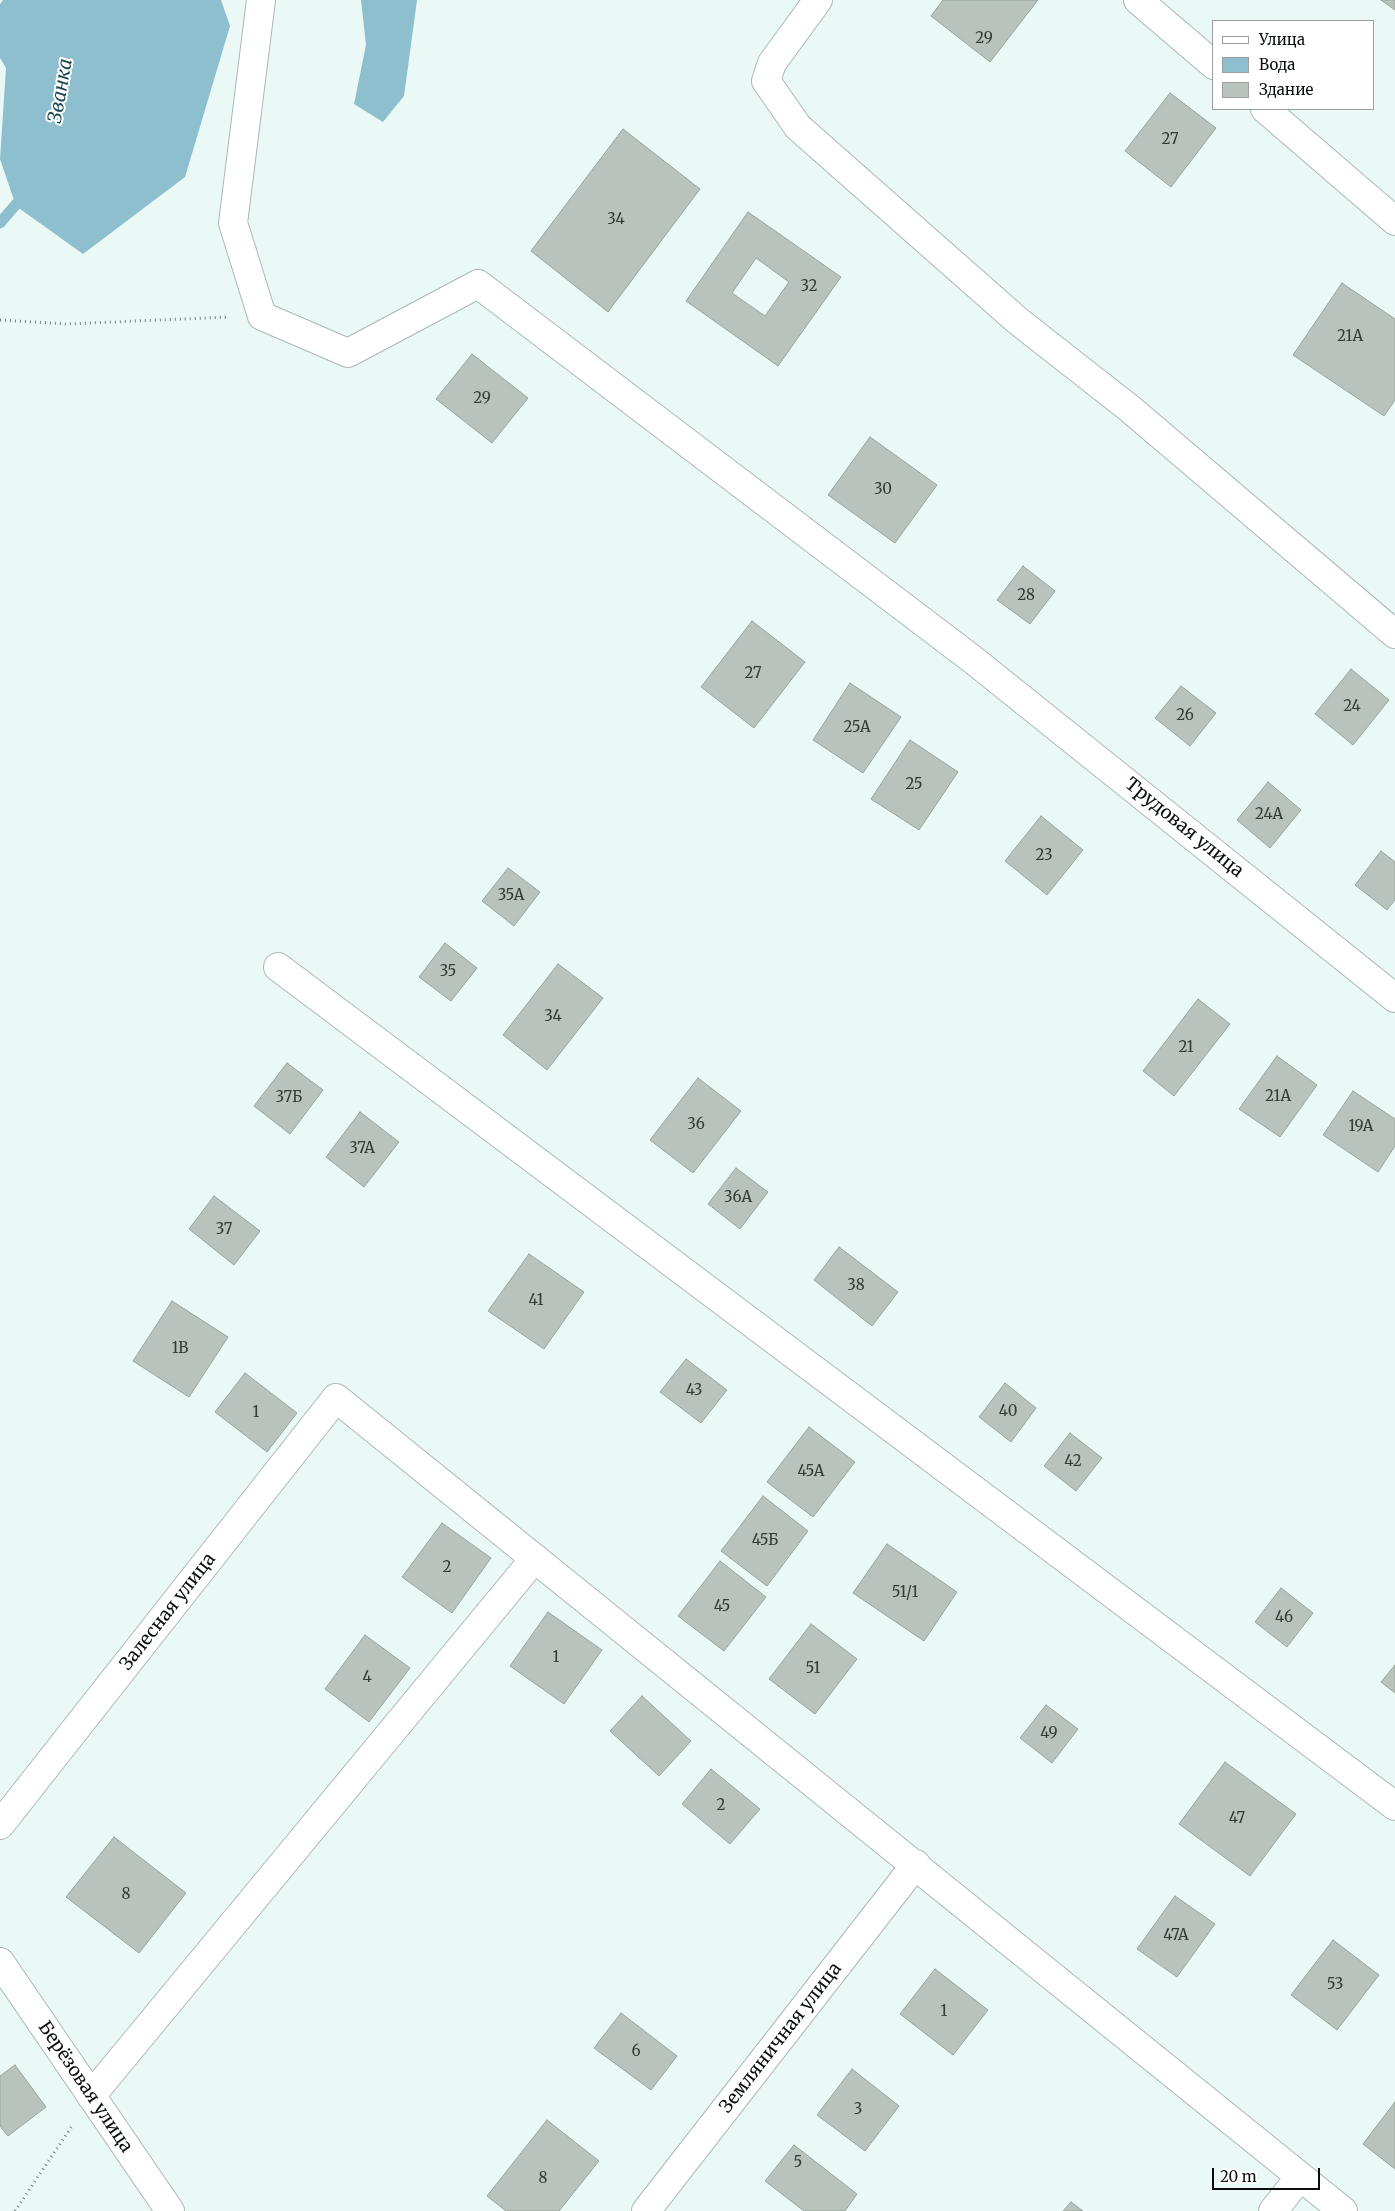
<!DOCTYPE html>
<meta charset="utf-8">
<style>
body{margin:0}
#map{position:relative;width:1395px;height:2211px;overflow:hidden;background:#eaf9f6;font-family:Merriweather,serif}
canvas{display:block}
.legend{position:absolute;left:1212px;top:20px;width:162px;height:90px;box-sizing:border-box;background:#fff;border:1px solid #9d9f9e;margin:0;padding:6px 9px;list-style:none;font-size:15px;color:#090e0c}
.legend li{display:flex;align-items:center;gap:10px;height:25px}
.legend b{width:25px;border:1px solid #9d9f9e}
.scale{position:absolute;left:1212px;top:2168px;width:108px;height:22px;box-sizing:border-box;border:2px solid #090e0c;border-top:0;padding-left:6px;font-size:15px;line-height:18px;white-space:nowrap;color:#090e0c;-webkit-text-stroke:4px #fff;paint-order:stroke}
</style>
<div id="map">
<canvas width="1395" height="2211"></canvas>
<ul class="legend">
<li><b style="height:6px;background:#fff"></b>Улица</li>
<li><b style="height:14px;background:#8dbfce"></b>Вода</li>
<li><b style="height:14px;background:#b7c3bc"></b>Здание</li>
</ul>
<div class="scale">20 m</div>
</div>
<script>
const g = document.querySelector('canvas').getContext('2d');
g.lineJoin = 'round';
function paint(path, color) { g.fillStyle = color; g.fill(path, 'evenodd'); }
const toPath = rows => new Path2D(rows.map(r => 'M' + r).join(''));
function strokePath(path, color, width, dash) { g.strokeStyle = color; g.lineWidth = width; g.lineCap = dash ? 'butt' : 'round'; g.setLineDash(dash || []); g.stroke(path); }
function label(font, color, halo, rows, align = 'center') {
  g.font = font + ' Merriweather,serif'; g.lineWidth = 4; g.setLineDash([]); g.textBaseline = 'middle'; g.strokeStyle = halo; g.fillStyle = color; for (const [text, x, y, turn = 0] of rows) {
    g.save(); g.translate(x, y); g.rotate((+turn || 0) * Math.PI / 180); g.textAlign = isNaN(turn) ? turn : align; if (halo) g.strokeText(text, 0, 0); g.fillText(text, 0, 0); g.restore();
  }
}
const water = toPath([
 [3,0,221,0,230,26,185,177,83,254,16,206,0,159,6,68,0,58,0,4],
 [361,0,417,0,404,96,383,122,354,104,366,45]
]);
const stream = toPath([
 [0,223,25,194]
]);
const building = toPath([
 [943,0,1038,0,990,62,931,16,943,0],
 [1381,0,1395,0,1395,10,1381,0],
 [1170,93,1216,128,1171,187,1125,151,1170,93],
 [623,129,700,189,608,312,531,251,623,129],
 [748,212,841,277,778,366,686,301,748,212],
 [756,258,789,282,765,316,732,293,756,258],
 [1342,283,1395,319,1395,400,1384,416,1293,355,1342,283],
 [472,354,528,398,492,443,436,399,472,354],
 [870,437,937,485,895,543,828,495,870,437],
 [1023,566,1055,591,1030,624,997,600,1023,566],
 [752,621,805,662,754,728,701,687,752,621],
 [1351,669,1389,700,1353,745,1315,714,1351,669],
 [850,683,901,717,863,773,813,740,850,683],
 [1181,686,1216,713,1190,746,1155,718,1181,686],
 [910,740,958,772,919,830,871,799,910,740],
 [1268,782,1301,810,1270,848,1237,820,1268,782],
 [1041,816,1083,850,1047,895,1005,861,1041,816],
 [1381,851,1395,862,1395,900,1387,910,1355,885,1381,851],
 [508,868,540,892,514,926,482,901,508,868],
 [445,943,477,968,451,1001,419,977,445,943],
 [558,964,603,998,547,1070,503,1035,558,964],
 [1198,999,1230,1024,1174,1096,1143,1071,1198,999],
 [1277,1056,1317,1085,1280,1137,1239,1109,1277,1056],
 [287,1063,323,1090,290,1134,254,1106,287,1063],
 [698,1078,741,1111,693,1173,650,1140,698,1078],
 [1353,1091,1395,1119,1395,1146,1378,1172,1323,1135,1353,1091],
 [360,1112,399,1142,364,1187,326,1157,360,1112],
 [736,1168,768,1192,740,1229,708,1204,736,1168],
 [214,1196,260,1231,234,1265,189,1229,214,1196],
 [839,1247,898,1292,872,1326,814,1280,839,1247],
 [529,1254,584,1292,544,1349,488,1311,529,1254],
 [172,1301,228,1337,189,1397,133,1361,172,1301],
 [686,1359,727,1390,701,1423,660,1392,686,1359],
 [245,1373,297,1413,267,1452,215,1412,245,1373],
 [1005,1383,1036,1408,1011,1442,979,1417,1005,1383],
 [809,1427,855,1462,813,1517,767,1482,809,1427],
 [1070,1433,1102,1458,1076,1491,1044,1466,1070,1433],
 [763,1496,808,1531,767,1586,721,1551,763,1496],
 [442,1523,491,1558,452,1613,402,1577,442,1523],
 [887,1544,957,1592,924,1641,853,1593,887,1544],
 [720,1561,766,1597,724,1651,678,1616,720,1561],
 [1281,1588,1313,1613,1287,1647,1255,1622,1281,1588],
 [548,1612,602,1650,564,1704,510,1666,548,1612],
 [811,1624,857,1659,815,1714,769,1679,811,1624],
 [365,1635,410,1668,369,1722,325,1689,365,1635],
 [1395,1665,1395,1693,1381,1682,1395,1665],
 [642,1696,691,1741,659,1776,610,1731,642,1696],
 [1046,1705,1078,1729,1052,1763,1020,1738,1046,1705],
 [1225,1762,1296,1814,1250,1876,1179,1824,1225,1762],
 [711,1769,760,1809,730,1844,682,1804,711,1769],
 [114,1837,186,1893,139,1953,66,1897,114,1837],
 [1175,1896,1215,1924,1177,1977,1137,1949,1175,1896],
 [1333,1940,1379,1975,1337,2030,1291,1995,1333,1940],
 [935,1969,988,2010,953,2055,900,2014,935,1969],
 [621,2013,677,2056,651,2090,594,2048,621,2013],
 [15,2065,46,2107,8,2136,0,2126,0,2076,15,2065],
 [852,2069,899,2106,865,2151,817,2115,852,2069],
 [1395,2102,1395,2169,1363,2144,1395,2102],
 [547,2120,599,2161,559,2211,506,2211,487,2196,547,2120],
 [794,2145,857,2194,845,2211,804,2211,765,2181,794,2145],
 [1071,2202,1083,2211,1063,2211,1071,2202]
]);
const path = toPath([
 [0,320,67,324,229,317],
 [15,2211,72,2126]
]);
const minor = toPath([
 [261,0,233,223,262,316,348,353,478,284,972,659,1395,998],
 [818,0,772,63,766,81,798,127,1018,321,1129,408,1395,634],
 [1138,0,1214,65],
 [1265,109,1395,221],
 [278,967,1395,1806],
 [0,1825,336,1398,1343,2211],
 [0,1962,170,2211],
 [91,2096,535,1558],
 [646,2211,916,1864],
 [1273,2211,1300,2177]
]);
const numberNames = [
 ["29",984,39],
 ["27",1170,140],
 ["34",616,220],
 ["32",809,287],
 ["21А",1350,337],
 ["29",482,399],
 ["30",883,490],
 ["28",1026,596],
 ["27",753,674],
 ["24",1352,707],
 ["26",1185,716],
 ["25А",857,728],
 ["25",914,785],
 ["24А",1269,815],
 ["23",1044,856],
 ["35А",511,896],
 ["35",448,972],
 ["34",553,1017],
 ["21",1186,1048],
 ["21А",1278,1097],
 ["37Б",289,1098],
 ["36",696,1125],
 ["19А",1361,1127],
 ["37А",362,1149],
 ["36А",738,1198],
 ["37",224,1230],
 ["38",856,1286],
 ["41",536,1301],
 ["1В",180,1349],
 ["43",694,1391],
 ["40",1008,1412],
 ["1",256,1413],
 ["42",1073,1462],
 ["45А",811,1472],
 ["45Б",765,1541],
 ["2",447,1568],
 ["51/1",905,1593],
 ["45",722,1607],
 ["46",1284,1618],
 ["1",556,1658],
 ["51",813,1669],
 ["4",367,1678],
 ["49",1049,1734],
 ["2",721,1806],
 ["47",1237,1819],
 ["8",126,1895],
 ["47А",1176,1936],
 ["53",1335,1985],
 ["1",944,2012],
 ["6",636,2052],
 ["3",858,2110],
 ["5",798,2163],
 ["8",543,2179]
];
const streetNames = [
 ["Трудовая улица",1184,828,39],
 ["Залесная улица",168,1612,-52],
 ["Земляничная улица",781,2038,-52],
 ["Берёзовая улица",85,2087,56]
];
const waterNames = [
 ["Званка",61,91,-80]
];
paint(water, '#8dbfce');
strokePath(stream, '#8dbfce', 11);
paint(building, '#b7c3bc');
strokePath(building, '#98a49d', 1);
strokePath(minor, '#aab8b5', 30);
strokePath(path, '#788280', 3, [1, 4]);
strokePath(minor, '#fff', 28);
label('15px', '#343b38', null, numberNames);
label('18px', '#090e0c', '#fff', streetNames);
label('italic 19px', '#1a4752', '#fff', waterNames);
</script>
